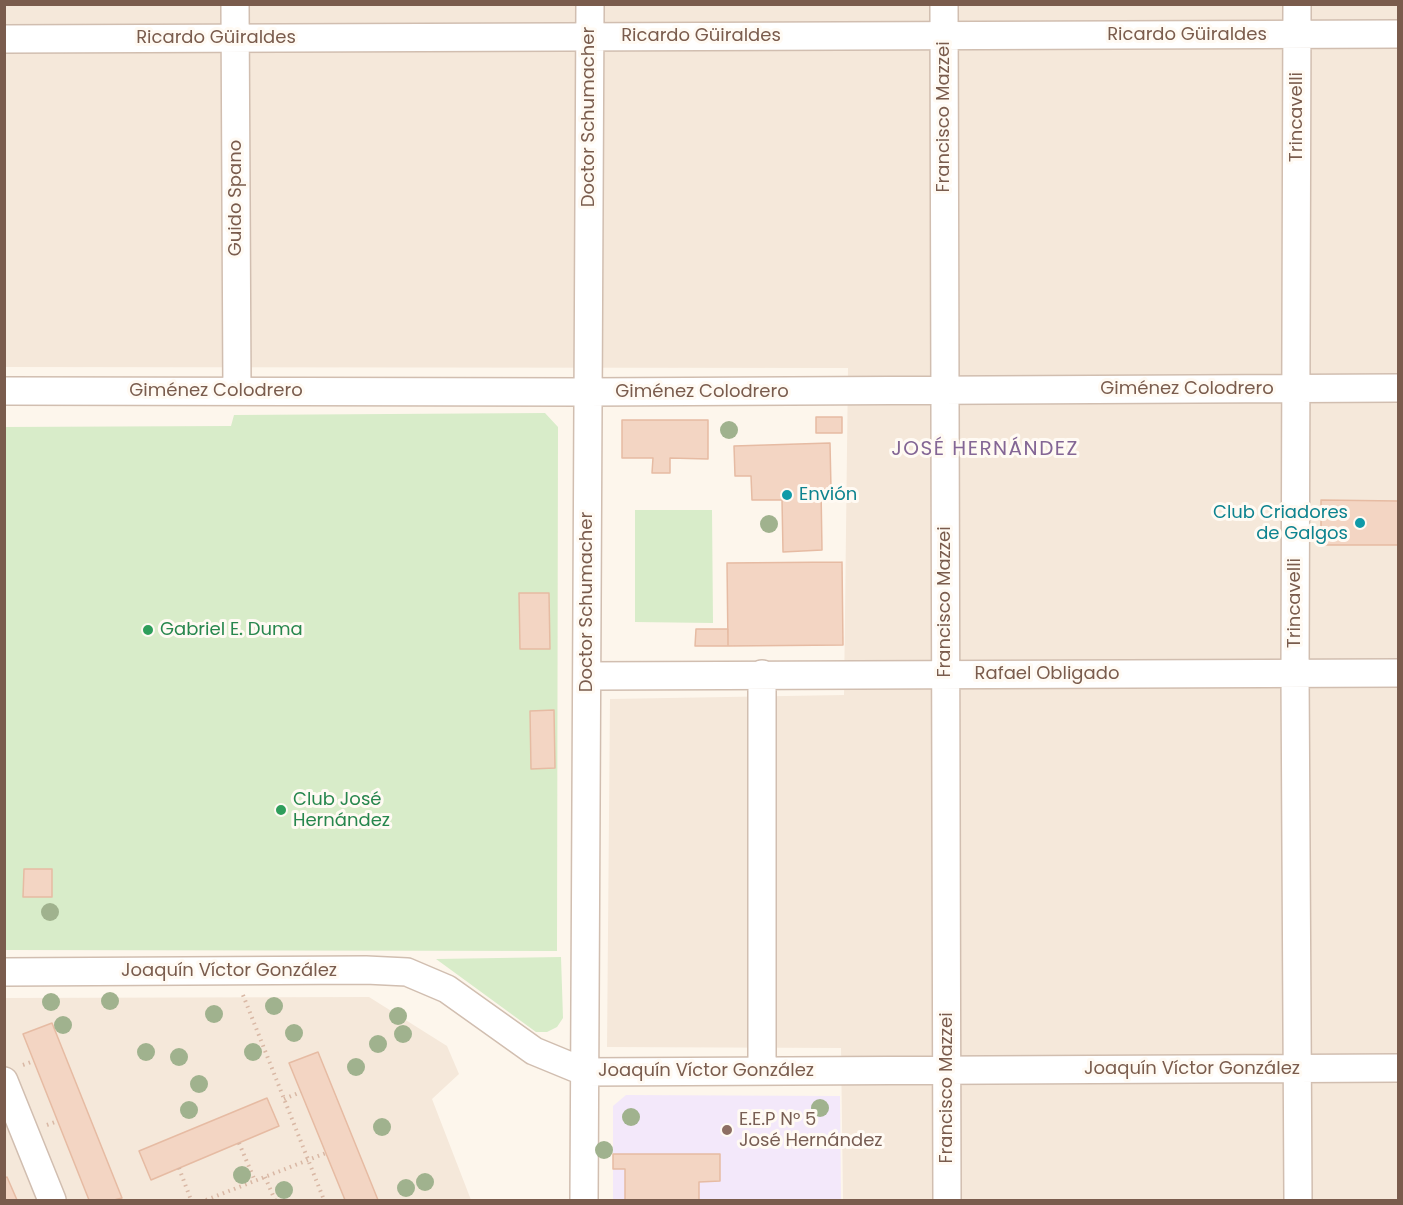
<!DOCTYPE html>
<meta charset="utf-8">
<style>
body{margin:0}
#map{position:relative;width:1403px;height:1205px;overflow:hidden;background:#fdf6ec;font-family:Poppins,sans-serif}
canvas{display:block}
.frame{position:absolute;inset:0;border:6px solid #7a5c4d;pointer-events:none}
</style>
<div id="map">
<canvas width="1403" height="1205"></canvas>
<div class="frame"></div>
</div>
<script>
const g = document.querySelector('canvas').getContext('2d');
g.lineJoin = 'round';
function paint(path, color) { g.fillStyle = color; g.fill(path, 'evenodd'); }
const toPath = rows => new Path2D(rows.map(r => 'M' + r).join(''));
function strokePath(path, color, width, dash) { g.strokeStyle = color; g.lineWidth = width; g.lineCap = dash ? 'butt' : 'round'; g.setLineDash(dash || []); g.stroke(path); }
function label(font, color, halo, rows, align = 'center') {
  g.font = font + ' Poppins,sans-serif'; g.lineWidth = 6; g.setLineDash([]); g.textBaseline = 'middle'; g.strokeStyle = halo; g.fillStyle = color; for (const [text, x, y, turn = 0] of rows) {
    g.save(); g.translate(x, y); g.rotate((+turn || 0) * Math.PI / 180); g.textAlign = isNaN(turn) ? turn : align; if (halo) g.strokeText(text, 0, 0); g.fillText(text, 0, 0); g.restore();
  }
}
const residential = toPath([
 [5,5,1398,5,1398,1200,843,1200,841,1048,607,1047,610,699,844,695,848,368,5,367],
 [369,997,447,1046,459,1074,432,1099,471,1200,5,1200,4,998]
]);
const education = toPath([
 [626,1095,840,1096,841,1200,613,1200,613,1106]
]);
const green = toPath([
 [545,413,558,427,557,951,5,950,4,427,231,426,234,415],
 [635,510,712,510,713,623,635,622],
 [561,957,563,1018,557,1027,547,1032,536,1032,436,959]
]);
const building = toPath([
 [816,417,842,417,842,433,816,433,816,417],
 [622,420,708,420,708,459,670,458,670,473,652,473,653,458,622,458,622,420],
 [830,443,831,489,821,489,822,550,783,552,782,500,752,500,751,476,735,476,734,446,830,443],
 [1321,500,1398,501,1398,545,1321,545,1321,500],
 [842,562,843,645,728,646,727,563,842,562],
 [519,593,549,593,550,649,520,649,519,593],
 [696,629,728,629,728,646,695,646,696,629],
 [554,710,555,768,531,769,530,711,554,710],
 [24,869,52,869,52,897,23,897,24,869],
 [52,1023,122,1198,114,1200,89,1200,23,1034,52,1023],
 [318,1052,378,1200,345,1200,289,1063,318,1052],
 [267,1098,279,1126,151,1180,139,1151,267,1098],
 [613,1154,720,1154,720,1181,699,1182,699,1200,625,1200,625,1169,613,1169,613,1154],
 [7,1177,17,1200,4,1200,4,1178,7,1177]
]);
const path = toPath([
 [243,995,324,1200],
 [23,1065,34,1061],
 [284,1099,301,1092],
 [47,1125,58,1121],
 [239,1143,255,1181],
 [179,1168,191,1200],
 [265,1177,275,1200],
 [206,1200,326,1153]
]);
const minor = toPath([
 [235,4,237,391],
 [944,4,947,1200],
 [1297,4,1295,673,1298,1200],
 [4,39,1398,34],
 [4,391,587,392,1398,388],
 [762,674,762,1070],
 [587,676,1398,673],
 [4,972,366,970,407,972,447,989,534,1051,585,1072,1398,1068],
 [4,1081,52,1200],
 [584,1200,590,4]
]);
const trees = [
 [729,430],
 [769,524],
 [50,912],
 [110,1001],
 [51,1002],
 [274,1006],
 [214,1014],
 [398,1016],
 [63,1025],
 [294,1033],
 [403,1034],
 [378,1044],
 [146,1052],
 [253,1052],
 [179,1057],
 [356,1067],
 [199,1084],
 [820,1108],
 [189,1110],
 [631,1117],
 [382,1127],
 [604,1150],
 [242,1175],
 [425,1182],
 [406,1188],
 [284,1190]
];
const markers = [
 [787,495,6,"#0f9aa8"],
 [1360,523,6,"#0f9aa8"],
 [148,630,6,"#2e9e5b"],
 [281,810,6,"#2e9e5b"],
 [727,1130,6,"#8d6e63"]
];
const streetNames = [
 ["Ricardo Güiraldes",1187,35],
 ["Ricardo Güiraldes",701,36],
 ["Ricardo Güiraldes",216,38],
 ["Doctor Schumacher",589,117,-90],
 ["Francisco Mazzei",944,117,-90],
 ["Trincavelli",1297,117,-90],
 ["Guido Spano",236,198,-90],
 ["Giménez Colodrero",1187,389],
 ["Giménez Colodrero",216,391],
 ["Giménez Colodrero",702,392],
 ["Doctor Schumacher",587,602,-90],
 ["Francisco Mazzei",945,602,-90],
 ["Trincavelli",1295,603,-90],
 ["Rafael Obligado",1047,674],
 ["Joaquín Víctor González",229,971],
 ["Joaquín Víctor González",1192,1069],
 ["Joaquín Víctor González",706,1071],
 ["Francisco Mazzei",947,1088,-90]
];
const cultureNames = [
 ["Envión",799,495],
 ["Club Criadores",1348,513,"right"],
 ["de Galgos",1348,534,"right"]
];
const leisureNames = [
 ["Gabriel E. Duma",160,630],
 ["Club José",293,800],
 ["Hernández",293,821]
];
const educationNames = [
 ["E.E.P N° 5",739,1120],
 ["José Hernández",739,1141]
];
const neighbourhoodNames = [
 ["JOSÉ HERNÁNDEZ",985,450]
];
paint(residential, '#f5e8da');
paint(education, '#f3e8fa');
paint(green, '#d8ecc9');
paint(building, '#f3d5c3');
strokePath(building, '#e6bba3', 1.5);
strokePath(minor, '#d1beb0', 30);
strokePath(path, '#d9b8a5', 4, [1.5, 4.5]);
strokePath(minor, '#fff', 27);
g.fillStyle = '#a0b28e';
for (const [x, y] of trees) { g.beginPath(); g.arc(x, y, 9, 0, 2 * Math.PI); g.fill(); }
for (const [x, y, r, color] of markers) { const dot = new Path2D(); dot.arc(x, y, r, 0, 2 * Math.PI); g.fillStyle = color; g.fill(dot); strokePath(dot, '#fffaf3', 2); }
label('18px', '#7a5c4d', '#fffaf3', streetNames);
label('18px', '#0d838f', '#fffaf3', cultureNames, 'left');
label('18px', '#27864d', '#fffaf3', leisureNames, 'left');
label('18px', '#785e54', '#fffaf3', educationNames, 'left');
g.letterSpacing = '1.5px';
label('20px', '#846695', '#fffaf3', neighbourhoodNames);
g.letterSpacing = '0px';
</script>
